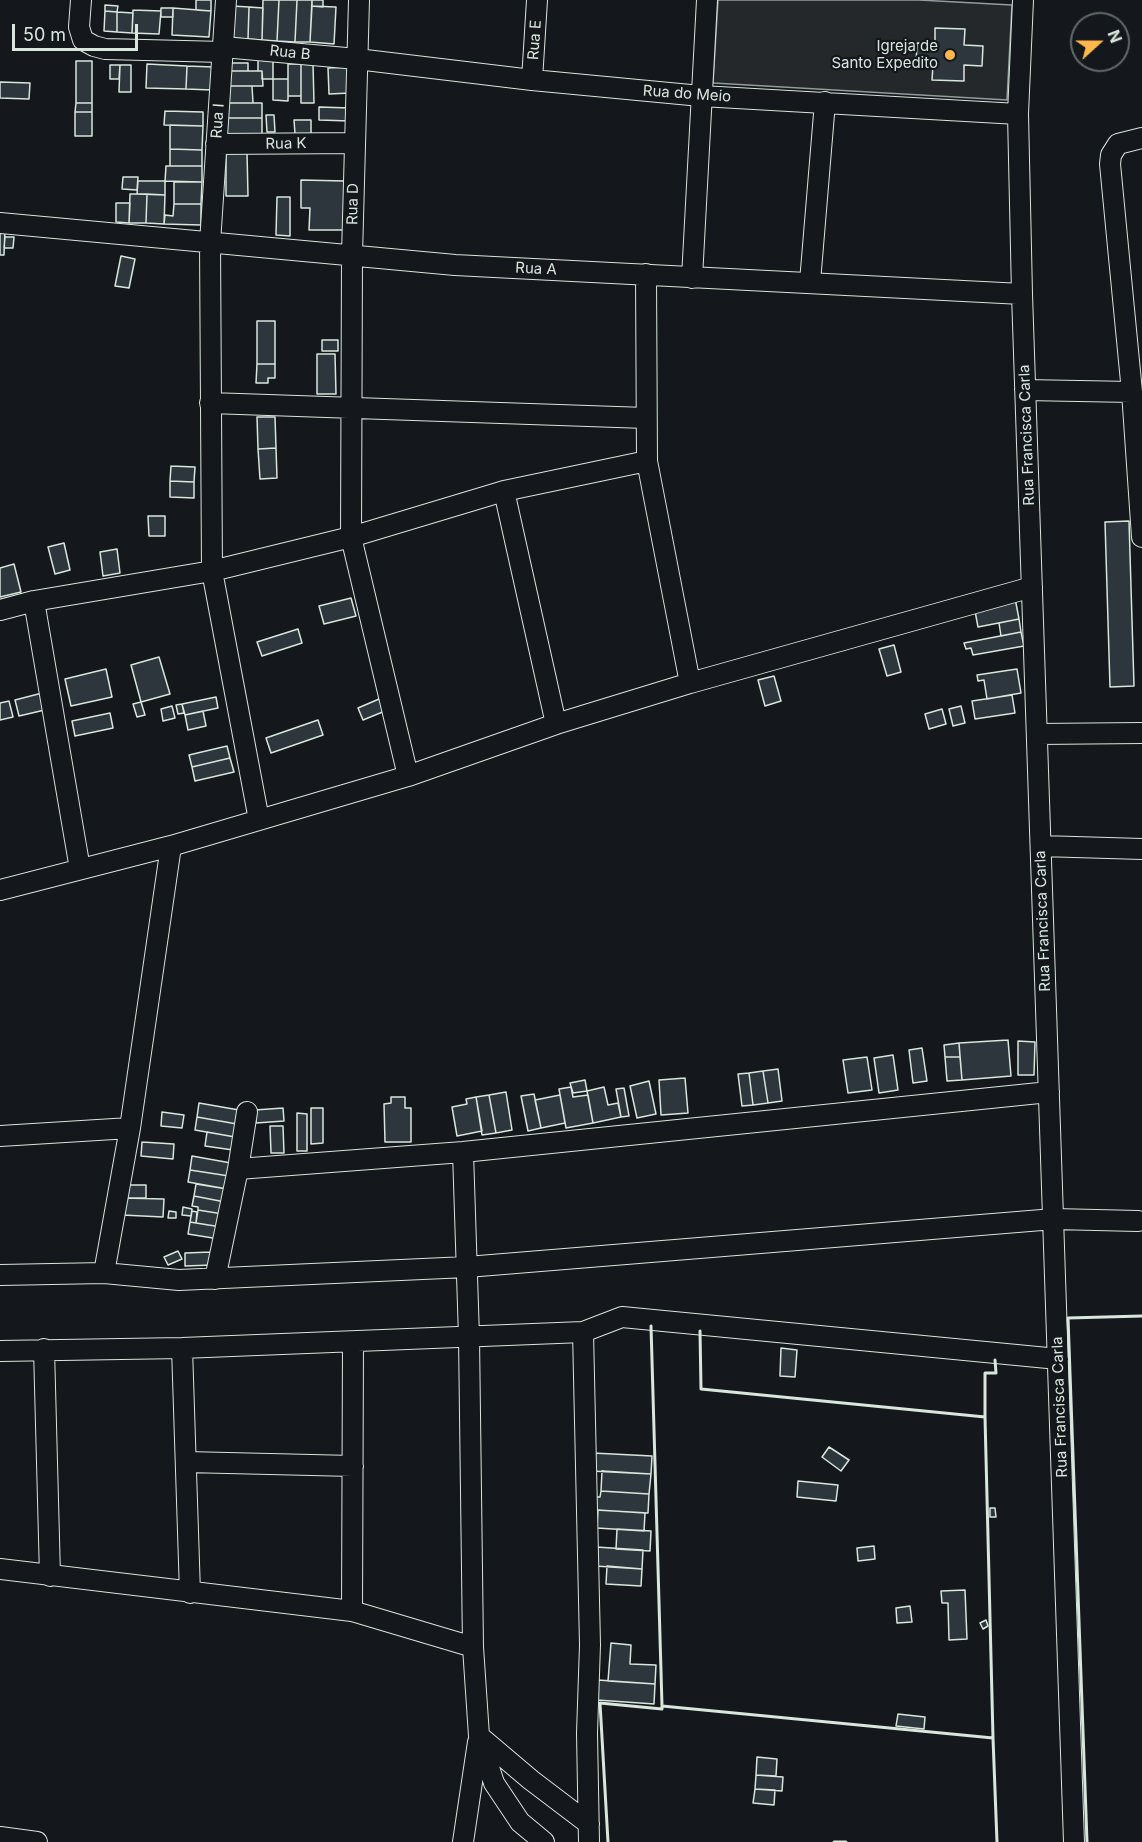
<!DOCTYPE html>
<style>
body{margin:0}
#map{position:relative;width:1142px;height:1842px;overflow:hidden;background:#14181c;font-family:Inter,sans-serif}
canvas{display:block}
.north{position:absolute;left:1070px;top:12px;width:60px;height:60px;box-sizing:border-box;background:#14181c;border:2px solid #626a69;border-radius:50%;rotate:69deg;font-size:16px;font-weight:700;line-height:24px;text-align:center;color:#d8e6dc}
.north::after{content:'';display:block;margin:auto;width:21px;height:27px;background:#ffb74d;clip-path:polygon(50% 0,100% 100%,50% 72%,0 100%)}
.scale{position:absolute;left:12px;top:24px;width:126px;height:27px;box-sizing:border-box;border:3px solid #d8e6dc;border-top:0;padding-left:8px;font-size:18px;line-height:21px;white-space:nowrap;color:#d8e6dc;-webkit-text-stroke:4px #14181c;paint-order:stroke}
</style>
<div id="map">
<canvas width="1142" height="1842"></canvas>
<div class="north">N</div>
<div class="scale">50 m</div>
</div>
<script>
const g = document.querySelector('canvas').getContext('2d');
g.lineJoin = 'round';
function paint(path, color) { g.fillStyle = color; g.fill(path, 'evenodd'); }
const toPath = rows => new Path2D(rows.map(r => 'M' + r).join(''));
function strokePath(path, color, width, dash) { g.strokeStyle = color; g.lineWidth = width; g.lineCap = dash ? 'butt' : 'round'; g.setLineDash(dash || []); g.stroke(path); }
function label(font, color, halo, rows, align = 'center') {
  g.font = font + ' Inter,sans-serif'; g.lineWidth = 4.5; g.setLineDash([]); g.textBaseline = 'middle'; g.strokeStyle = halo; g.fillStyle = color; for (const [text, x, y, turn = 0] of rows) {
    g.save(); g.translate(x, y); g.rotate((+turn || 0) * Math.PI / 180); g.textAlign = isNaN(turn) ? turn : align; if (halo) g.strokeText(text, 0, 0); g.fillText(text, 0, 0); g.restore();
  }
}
const parking = toPath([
 [718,0,919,0,1012,5,1007,100,713,83,718,0]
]);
const building = toPath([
 [196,0,211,0,211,11,196,10,196,0],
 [279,0,277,41,262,40,263,0,279,0],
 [279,0,297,0,295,42,277,41,279,0],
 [297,0,312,0,310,42,295,42,297,0],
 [312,0,323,0,323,7,312,6,312,0],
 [105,5,118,6,117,12,105,11,105,5],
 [232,6,249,7,248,39,230,38,232,6],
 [312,6,336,7,334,44,310,42,312,6],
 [249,7,263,8,262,40,248,39,249,7],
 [161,8,173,8,173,17,161,17,161,8],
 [173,8,211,11,209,37,172,35,173,8],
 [133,10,161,11,159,34,132,33,133,10],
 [105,11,117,12,117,32,104,31,105,11],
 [117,12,133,13,132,33,117,32,117,12],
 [935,28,965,29,964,45,983,46,982,66,964,65,964,81,932,80,933,65,916,64,917,43,935,44,935,28],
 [258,58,273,58,273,79,262,79,262,71,258,71,258,58],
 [76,61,92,61,92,103,76,103,76,61],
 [229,63,248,63,248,71,229,71,229,63],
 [147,64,187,66,186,89,146,88,147,64],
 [288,64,301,64,301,96,288,96,288,64],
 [301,64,313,64,314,103,301,103,301,64],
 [110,65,120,65,119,79,110,79,110,65],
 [120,65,131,65,131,92,119,92,120,65],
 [187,66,213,67,212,90,186,89,187,66],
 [349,67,350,93,329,94,328,68,349,67],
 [229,71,262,71,263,86,229,86,229,71],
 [273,79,288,79,288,101,273,100,273,79],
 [0,82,30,83,29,99,0,98,0,82],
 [229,86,252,86,253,103,229,103,229,86],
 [76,103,92,103,92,112,75,112,76,103],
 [226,103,262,103,262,118,226,118,226,103],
 [319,107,350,108,350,121,319,120,319,107],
 [165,111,203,112,203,126,164,125,165,111],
 [75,112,92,112,92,136,75,136,75,112],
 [266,115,274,115,275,132,267,132,266,115],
 [226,118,262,118,262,134,226,134,226,118],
 [294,120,311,120,311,134,295,134,294,120],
 [170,125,203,126,202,150,170,149,170,125],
 [170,149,202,150,202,166,170,166,170,149],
 [226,152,247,152,248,196,226,196,226,152],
 [166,166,202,166,202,182,165,181,166,166],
 [123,177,138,177,137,190,122,189,123,177],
 [301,180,345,181,344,230,309,230,310,208,301,208,301,180],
 [138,181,165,181,165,195,137,194,138,181],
 [174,182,202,182,201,204,174,204,174,182],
 [130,194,147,194,146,223,129,223,130,194],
 [147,194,165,195,164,224,146,223,147,194],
 [277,197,290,197,290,236,276,235,277,197],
 [116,203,130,203,129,223,116,222,116,203],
 [174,204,201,204,201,225,164,224,165,215,173,216,174,204],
 [0,230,5,230,4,255,0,255,0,230],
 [5,237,14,237,13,248,4,248,5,237],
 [121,256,135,259,129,288,115,286,121,256],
 [257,321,275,321,275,364,257,364,257,321],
 [322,340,338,340,338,351,322,351,322,340],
 [317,354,335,354,336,394,317,394,317,354],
 [257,364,275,364,275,378,268,378,268,383,256,383,257,364],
 [257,417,275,417,276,448,258,449,257,417],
 [276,448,277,478,260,479,258,449,276,448],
 [171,466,195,467,194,482,170,481,171,466],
 [170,481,194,482,194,498,170,497,170,481],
 [148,516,165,516,165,536,149,536,148,516],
 [1129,521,1134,686,1110,687,1105,522,1129,521],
 [64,543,70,570,55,574,48,547,64,543],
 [117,549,120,573,103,576,100,552,117,549],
 [14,564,21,592,0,597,0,568,14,564],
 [351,598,356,616,324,624,319,606,351,598],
 [1015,598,1019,619,978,627,975,611,996,607,995,602,1015,598],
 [1019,619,1021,632,1001,636,999,623,1019,619],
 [298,629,302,643,262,656,257,642,298,629],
 [1021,632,1024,646,973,655,971,648,966,649,964,643,1021,632],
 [894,645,901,672,887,676,879,649,894,645],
 [159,657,170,694,141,702,131,665,159,657],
 [106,669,112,697,71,706,65,679,106,669],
 [1017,669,1021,693,987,699,984,680,978,681,977,675,1017,669],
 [774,676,781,701,765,706,758,680,774,676],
 [46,692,49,709,19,716,15,700,46,692],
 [1012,695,1015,713,975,719,972,701,1012,695],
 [216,697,218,708,185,715,182,704,216,697],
 [379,699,385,711,363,720,358,708,379,699],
 [9,701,13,717,0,720,0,703,9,701],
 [141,702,145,715,137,717,133,704,141,702],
 [182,704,184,713,178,714,176,705,182,704],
 [172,706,175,718,163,721,161,709,172,706],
 [961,706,965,723,953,726,949,709,961,706],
 [942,709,946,724,929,729,925,714,942,709],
 [203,711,206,726,188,730,185,715,203,711],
 [110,713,113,728,75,736,72,721,110,713],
 [318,720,323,735,271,753,266,738,318,720],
 [227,746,230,758,192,767,189,755,227,746],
 [230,758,234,772,195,781,192,767,230,758],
 [1008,1040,1011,1076,962,1080,959,1043,1008,1040],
 [1018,1041,1035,1042,1034,1075,1018,1075,1018,1041],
 [959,1043,960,1057,945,1057,944,1045,959,1043],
 [922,1048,927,1081,913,1083,909,1050,922,1048],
 [893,1055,898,1090,879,1093,874,1058,893,1055],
 [867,1057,872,1090,848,1093,843,1060,867,1057],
 [945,1057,960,1057,962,1080,947,1081,945,1057],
 [778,1069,782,1101,768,1103,763,1071,778,1069],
 [763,1071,768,1103,753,1105,749,1073,763,1071],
 [749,1073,753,1105,742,1106,738,1074,749,1073],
 [685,1078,688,1113,661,1115,659,1080,685,1078],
 [585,1080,587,1091,573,1093,570,1083,585,1080],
 [649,1081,656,1114,637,1118,630,1086,649,1081],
 [571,1087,573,1097,588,1095,593,1123,566,1128,559,1089,571,1087],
 [604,1087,608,1105,618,1103,621,1117,593,1123,587,1091,604,1087],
 [624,1088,629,1116,621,1117,616,1089,624,1088],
 [506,1092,512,1130,496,1133,489,1095,506,1092],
 [534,1094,541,1128,528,1131,521,1096,534,1094],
 [489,1095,496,1133,482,1135,476,1097,489,1095],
 [560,1095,565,1123,541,1128,535,1100,560,1095],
 [391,1097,405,1097,405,1108,411,1108,411,1142,385,1142,384,1104,391,1103,391,1097],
 [476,1097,482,1131,457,1136,452,1107,467,1104,466,1099,476,1097],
 [199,1103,239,1110,237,1124,197,1117,199,1103],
 [283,1108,284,1121,256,1123,255,1110,283,1108],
 [311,1108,323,1108,323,1143,311,1144,311,1108],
 [162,1112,184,1115,182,1128,161,1126,162,1112],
 [297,1113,307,1114,307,1151,297,1151,297,1113],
 [197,1117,237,1124,235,1137,195,1130,197,1117],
 [270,1126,283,1126,284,1153,271,1153,270,1126],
 [207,1132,235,1137,233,1150,205,1146,207,1132],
 [142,1142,174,1144,173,1159,141,1156,142,1142],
 [192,1156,231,1163,229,1176,190,1170,192,1156],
 [190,1170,229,1176,227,1189,188,1182,190,1170],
 [196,1184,227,1189,225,1202,194,1196,196,1184],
 [127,1185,146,1185,146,1198,127,1198,127,1185],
 [194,1196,225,1202,223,1214,198,1210,198,1207,192,1206,194,1196],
 [123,1198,164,1199,163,1217,122,1215,123,1198],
 [183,1207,192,1209,191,1216,182,1215,183,1207],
 [198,1210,223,1214,221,1227,196,1223,198,1210],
 [169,1211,176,1212,176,1218,168,1218,169,1211],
 [192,1211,197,1212,196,1223,190,1222,192,1211],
 [190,1222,221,1227,219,1239,188,1234,190,1222],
 [178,1251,182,1259,168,1265,164,1257,178,1251],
 [211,1252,212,1265,185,1266,185,1253,211,1252],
 [781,1348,797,1350,795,1377,780,1376,781,1348],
 [829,1447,849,1460,841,1471,822,1457,829,1447],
 [593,1453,652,1456,651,1474,591,1471,593,1453],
 [602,1471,651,1474,649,1494,601,1491,602,1471],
 [798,1481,838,1485,836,1501,797,1497,798,1481],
 [601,1491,649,1494,648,1513,596,1510,596,1497,600,1497,601,1491],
 [990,1508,995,1508,996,1517,990,1517,990,1508],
 [598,1510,645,1513,644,1531,597,1528,598,1510],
 [617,1529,651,1531,650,1551,616,1549,617,1529],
 [874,1546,875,1559,858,1561,857,1548,874,1546],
 [596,1547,643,1550,642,1569,595,1566,596,1547],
 [607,1566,642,1569,641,1586,606,1584,607,1566],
 [965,1590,967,1639,949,1640,948,1603,942,1603,941,1591,965,1590],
 [910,1606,912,1622,897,1623,896,1608,910,1606],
 [986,1620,988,1626,983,1629,980,1623,986,1620],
 [611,1643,631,1645,630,1664,656,1665,655,1684,608,1681,611,1643],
 [598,1680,655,1684,654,1704,597,1700,598,1680],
 [898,1714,925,1717,924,1729,896,1726,898,1714],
 [757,1757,777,1759,776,1776,756,1775,757,1757],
 [756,1775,783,1777,782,1791,755,1789,756,1775],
 [755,1789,775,1790,774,1805,753,1803,755,1789]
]);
const minor = toPath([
 [81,0,79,27,83,40,94,46,105,49,223,52],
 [226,0,210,243,212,571,259,820],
 [359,0,352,255,351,537,408,776],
 [1023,0,1018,114,1022,294,1074,1842],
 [223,47,357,59,532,80,701,96,1018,114],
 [532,80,537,0],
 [1142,138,1118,144,1111,155,1110,164,1132,392,1142,537],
 [216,144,355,143],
 [0,223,455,265,1022,294],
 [646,274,647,461,690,683],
 [692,278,707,0],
 [810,282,825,102],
 [1025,390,1132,392],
 [210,403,646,418],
 [504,491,556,724],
 [34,601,80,869],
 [0,610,34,601,212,571,351,537,504,491,647,461],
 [1037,734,1142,733],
 [1041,846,1142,849],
 [0,890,171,846,408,776,556,724,690,683,1032,587],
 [0,1136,130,1128],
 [463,1152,469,1337,473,1647,479,1736,494,1783,520,1822,544,1842],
 [238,1169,463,1152,1049,1092],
 [104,1273,130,1128,171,846],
 [0,1275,104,1273,179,1280,467,1267,1054,1219,1138,1221],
 [215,1279,238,1169,247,1112],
 [583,1332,590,1645,587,1733,589,1842],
 [182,1348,190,1593],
 [44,1349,50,1576],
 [0,1351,182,1348,583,1332,622,1317,1058,1359],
 [186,1462,353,1466],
 [0,1569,352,1611,473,1647],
 [352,1611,353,1342],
 [479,1736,531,1780,589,1824],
 [0,1837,37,1842],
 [463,1842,478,1742]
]);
const wall = toPath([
 [651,1326,662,1706,993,1738],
 [700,1331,701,1389,985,1417,993,1738,997,1842],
 [985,1417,985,1373,996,1373,995,1360],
 [608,1842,600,1703,662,1709,662,1706],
 [834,1842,846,1842],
 [1087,1842,1068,1318,1142,1316]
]);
const markers = [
 [950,55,6,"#ffb74d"]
];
const streetNames = [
 ["Rua E",535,40,-86],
 ["Rua B",290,53,6],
 ["Rua do Meio",687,94,4],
 ["Rua I",218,121,-86],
 ["Rua K",286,144,-1],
 ["Rua D",353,204,-89],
 ["Rua A",536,269,3],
 ["Rua Francisca Carla",1027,435,-92],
 ["Rua Francisca Carla",1043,921,-92],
 ["Rua Francisca Carla",1060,1407,-92]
];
const poiNames = [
 ["Igreja de",938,46],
 ["Santo Expedito",938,63]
];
paint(parking, '#24282b');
strokePath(parking, '#939e99', 1.5);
paint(building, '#2c363c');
strokePath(building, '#d8e6dc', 1.5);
strokePath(minor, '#d8e6dc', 22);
strokePath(minor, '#14181c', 20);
strokePath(wall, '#d8e6dc', 3);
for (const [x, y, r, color] of markers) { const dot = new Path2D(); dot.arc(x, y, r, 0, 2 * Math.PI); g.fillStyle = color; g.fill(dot); strokePath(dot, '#14181c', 2); }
label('15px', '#d8e6dc', '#14181c', streetNames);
label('15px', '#d8e6dc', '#14181c', poiNames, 'right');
</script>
